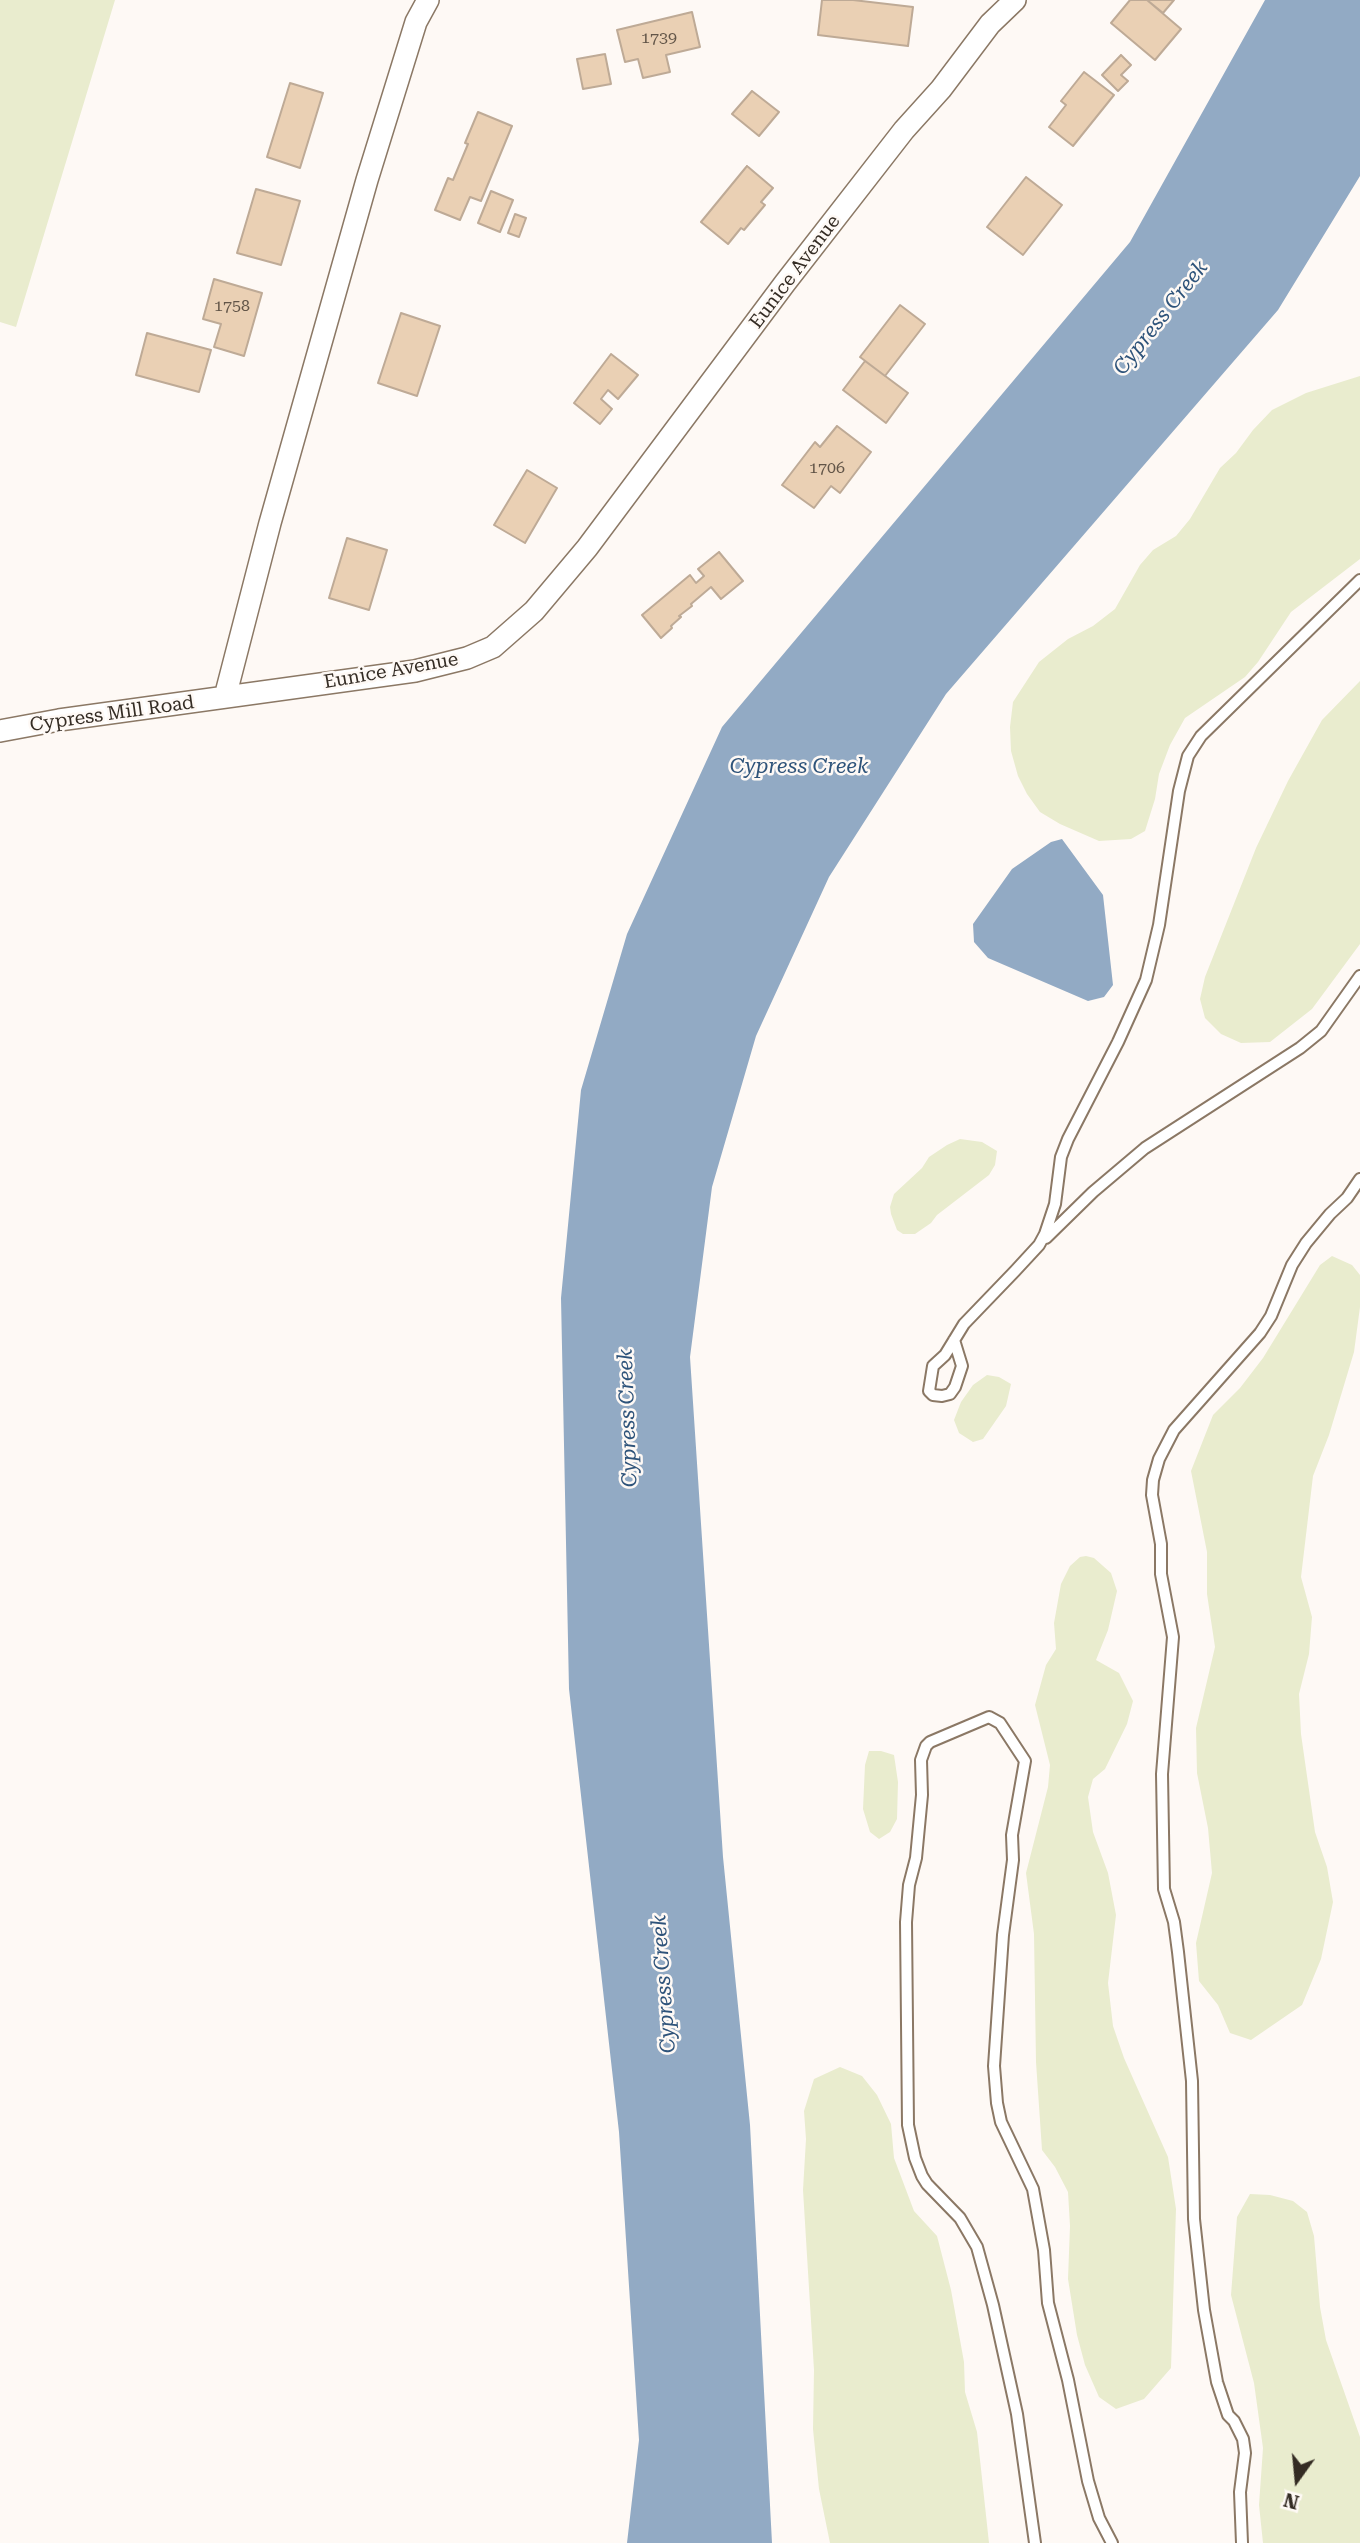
<!DOCTYPE html>
<style>
body{margin:0}
#map{position:relative;width:1360px;height:2543px;overflow:hidden;background:#fef9f5;font-family:"Roboto Serif",serif}
canvas{display:block}
.north{position:absolute;left:1262px;top:2445px;width:70px;height:70px;-webkit-text-stroke:5px #fef9f5;paint-order:stroke;rotate:195deg;font-size:19px;font-weight:700;line-height:28px;text-align:center;color:#342c24}
.north::after{content:'';display:block;margin:auto;width:24px;height:32px;background:#342c24;clip-path:polygon(50% 0,100% 100%,50% 72%,0 100%)}
</style>
<div id="map">
<canvas width="1360" height="2543"></canvas>
<div class="north">N</div>
</div>
<script>
const g = document.querySelector('canvas').getContext('2d');
g.lineJoin = 'round';
function paint(path, color) { g.fillStyle = color; g.fill(path, 'evenodd'); }
const toPath = rows => new Path2D(rows.map(r => 'M' + r).join(''));
function strokePath(path, color, width, dash) { g.strokeStyle = color; g.lineWidth = width; g.lineCap = dash ? 'butt' : 'round'; g.setLineDash(dash || []); g.stroke(path); }
function label(font, color, halo, rows, align = 'center') {
  g.font = font + ' "Roboto Serif",serif'; g.lineWidth = 5; g.setLineDash([]); g.textBaseline = 'middle'; g.strokeStyle = halo; g.fillStyle = color; for (const [text, x, y, turn = 0] of rows) {
    g.save(); g.translate(x, y); g.rotate((+turn || 0) * Math.PI / 180); g.textAlign = isNaN(turn) ? turn : align; if (halo) g.strokeText(text, 0, 0); g.fillText(text, 0, 0); g.restore();
  }
}
const green = toPath([
 [0,0,115,0,16,327,0,322],
 [1360,376,1360,559,1291,612,1258,662,1245,677,1185,718,1170,745,1159,774,1155,799,1145,831,1131,839,1099,841,1060,824,1040,812,1027,794,1018,776,1011,751,1010,727,1013,702,1039,662,1068,639,1093,626,1115,609,1140,565,1153,550,1176,536,1190,519,1220,468,1236,453,1253,430,1272,410,1306,393],
 [1360,681,1360,944,1312,1009,1270,1042,1241,1043,1221,1034,1205,1018,1200,999,1205,977,1256,848,1288,781,1322,720],
 [960,1139,982,1142,997,1151,995,1165,989,1175,937,1215,931,1223,915,1234,903,1234,897,1230,891,1214,890,1207,894,1194,922,1168,929,1157,947,1145],
 [1332,1256,1352,1265,1360,1275,1360,1307,1354,1352,1329,1435,1313,1476,1301,1577,1312,1617,1309,1654,1299,1694,1301,1734,1315,1832,1327,1867,1333,1902,1321,1959,1302,2005,1251,2040,1230,2033,1218,2005,1199,1981,1196,1943,1212,1873,1208,1828,1197,1773,1196,1728,1215,1647,1207,1594,1207,1552,1191,1471,1213,1415,1240,1388,1263,1358,1320,1265],
 [987,1375,999,1377,1011,1384,1006,1406,983,1439,973,1442,959,1433,954,1420,961,1402,973,1385],
 [1086,1556,1094,1558,1111,1573,1117,1591,1108,1630,1096,1660,1119,1673,1133,1701,1127,1724,1105,1769,1093,1779,1088,1797,1093,1832,1108,1873,1116,1915,1108,1983,1113,2026,1124,2058,1168,2157,1176,2209,1171,2368,1144,2399,1116,2409,1099,2397,1085,2365,1077,2335,1068,2279,1070,2226,1068,2192,1055,2167,1042,2150,1036,2062,1034,1934,1026,1873,1048,1787,1050,1765,1035,1705,1046,1665,1056,1649,1054,1623,1061,1584,1070,1566,1080,1557],
 [869,1751,881,1751,894,1755,898,1782,897,1819,890,1832,879,1839,870,1832,863,1809,865,1765],
 [840,2067,862,2076,877,2095,891,2124,894,2158,914,2211,937,2236,951,2290,964,2362,965,2392,977,2432,989,2543,830,2543,819,2489,813,2429,814,2370,803,2190,806,2139,804,2111,814,2079],
 [1250,2194,1270,2195,1293,2201,1307,2212,1314,2236,1320,2307,1326,2340,1360,2437,1360,2543,1263,2543,1259,2505,1263,2448,1254,2383,1231,2295,1237,2217]
]);
const water = toPath([
 [1265,0,1360,0,1360,176,1278,310,946,694,829,877,756,1036,712,1187,690,1357,723,1857,750,2125,772,2543,627,2543,639,2440,619,2132,569,1689,561,1298,581,1090,627,934,722,727,1130,242],
 [1062,839,1103,895,1113,985,1104,997,1088,1001,988,958,974,942,973,924,1012,869,1051,842]
]);
const building = toPath([
 [822,0,853,0,913,7,908,46,818,35,822,0],
 [1130,0,1147,0,1181,29,1155,60,1111,23,1130,0],
 [1147,0,1174,0,1163,13,1147,0],
 [692,12,700,47,666,55,670,72,643,78,638,59,625,62,617,30,692,12],
 [605,54,611,84,583,89,577,59,605,54],
 [1121,55,1131,65,1121,75,1128,81,1118,91,1102,75,1121,55],
 [1084,72,1114,95,1073,146,1049,127,1066,105,1061,101,1084,72],
 [290,83,323,93,300,168,267,157,290,83],
 [752,91,779,112,759,136,732,114,752,91],
 [478,112,512,126,481,201,470,197,460,220,435,210,448,178,453,180,468,144,465,143,478,112],
 [747,166,773,188,761,202,765,205,744,230,741,228,728,244,701,222,747,166],
 [1026,177,1062,205,1023,255,987,227,1026,177],
 [256,189,300,201,281,265,237,253,256,189],
 [491,191,513,200,500,232,478,223,491,191],
 [515,214,526,218,519,237,508,233,515,214],
 [214,279,262,293,244,356,214,347,221,324,203,319,214,279],
 [900,305,925,324,885,376,860,357,900,305],
 [401,313,440,326,417,396,378,383,401,313],
 [147,333,211,350,199,392,136,375,147,333],
 [611,354,638,375,618,399,608,390,601,399,612,409,600,424,574,403,611,354],
 [865,361,908,393,886,423,843,390,865,361],
 [837,426,871,452,840,493,831,486,814,508,782,485,815,442,820,447,837,426],
 [527,470,557,488,525,543,494,525,527,470],
 [347,538,387,550,369,610,329,598,347,538],
 [719,552,743,581,721,599,711,587,691,604,692,606,679,616,681,617,671,626,672,628,661,638,642,615,690,575,696,583,704,576,698,569,719,552]
]);
const service = toPath([
 [1046,1238,1093,1192,1145,1148,1300,1048,1321,1031,1360,976],
 [954,1340,962,1366,955,1387,950,1394,942,1396,933,1395,929,1391,933,1366,945,1355,964,1324,1015,1271,1039,1245,1045,1234,1055,1204,1061,1157,1068,1139,1118,1042,1146,980,1159,925,1179,791,1188,756,1201,736,1360,580],
 [1035,2543,1017,2414,993,2305,977,2247,960,2218,927,2184,922,2176,915,2158,908,2125,906,1922,909,1885,916,1858,922,1795,921,1760,926,1746,930,1742,989,1717,1000,1723,1025,1761,1012,1835,1013,1860,1003,1935,994,2066,997,2103,1001,2122,1033,2189,1044,2250,1048,2303,1068,2380,1088,2481,1099,2518,1112,2543],
 [1242,2543,1240,2492,1245,2453,1243,2439,1234,2421,1228,2415,1217,2382,1204,2310,1194,2219,1192,2081,1178,1952,1174,1922,1164,1889,1162,1774,1173,1637,1161,1574,1161,1544,1152,1495,1153,1480,1159,1459,1174,1430,1260,1333,1271,1316,1292,1265,1306,1243,1330,1214,1347,1198,1360,1179]
]);
const minor = toPath([
 [225,697,270,523,367,180,416,22,428,0],
 [0,731,59,720,415,671,467,658,493,647,534,611,587,548,785,283,904,130,941,89,990,24,1015,0]
]);
const numberNames = [
 ["1739",659,38],
 ["1758",232,306],
 ["1706",827,468]
];
const streetNames = [
 ["Eunice Avenue",795,272,-53],
 ["Eunice Avenue",391,671,-10],
 ["Cypress Mill Road",112,714,-8]
];
const waterNames = [
 ["Cypress Creek",1161,318,-52],
 ["Cypress Creek",799,767],
 ["Cypress Creek",628,1418,-92],
 ["Cypress Creek",664,1984,-94]
];
paint(green, '#e9ecce');
paint(water, '#92aac4');
paint(building, '#ead0b4');
strokePath(building, '#beaa96', 2);
strokePath(service, '#8b7865', 14);
strokePath(minor, '#8b7865', 24);
strokePath(service, '#fff', 10);
strokePath(minor, '#fff', 21);
label('16px', '#625548', null, numberNames);
label('19px', '#342c24', '#fef9f5', streetNames);
label('italic 21px', '#2e537a', '#fef9f5', waterNames);
</script>
